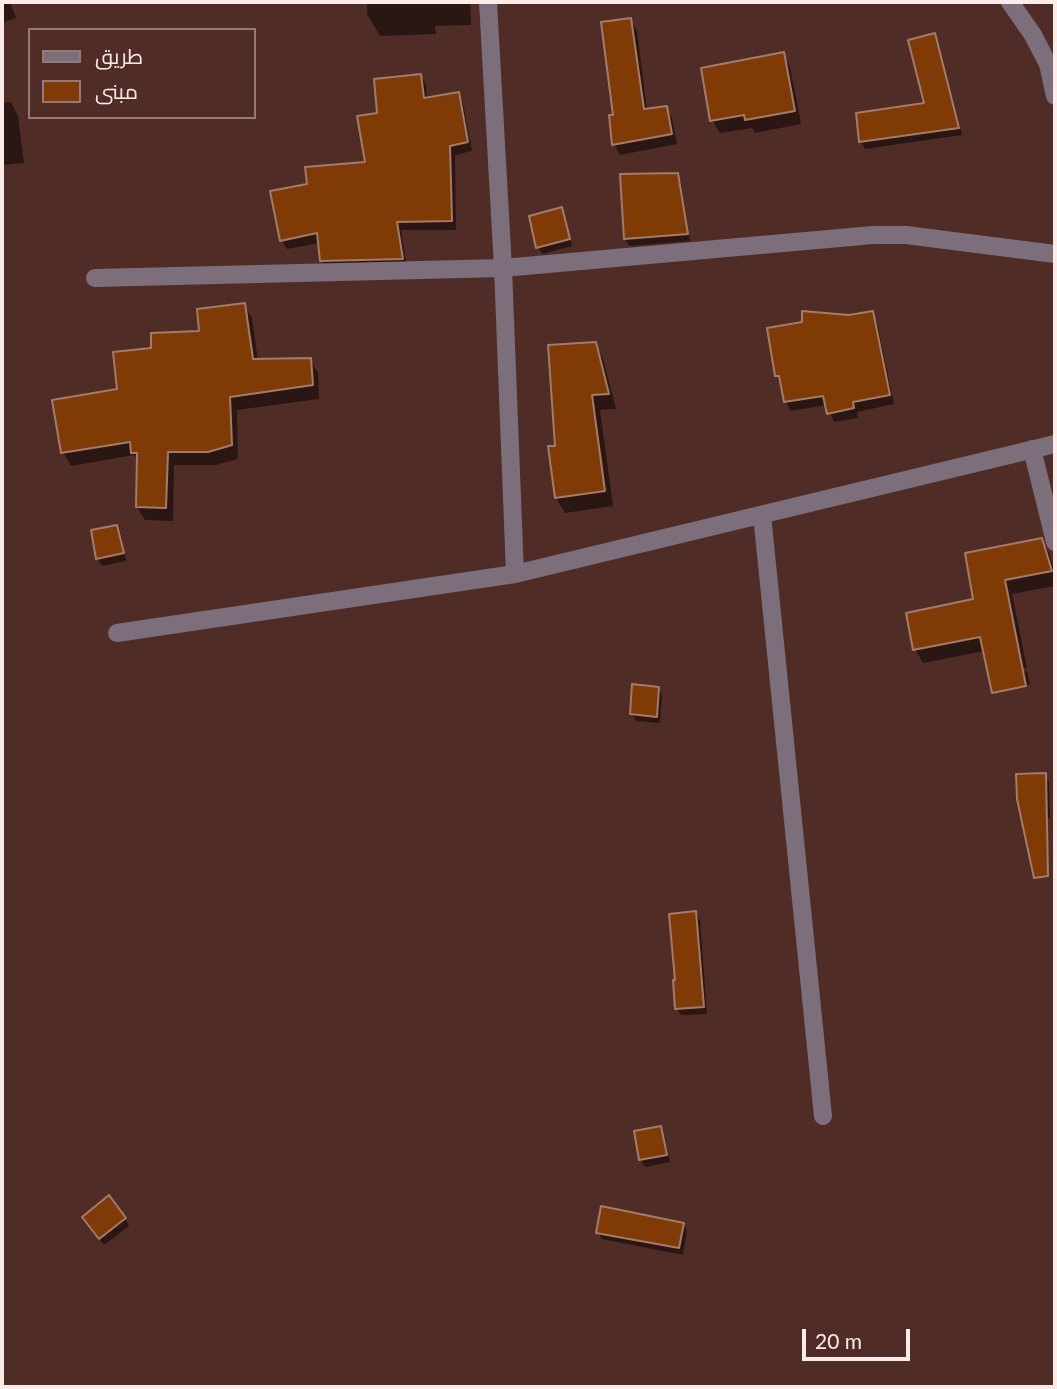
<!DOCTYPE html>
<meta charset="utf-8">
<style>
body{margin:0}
#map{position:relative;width:1057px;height:1389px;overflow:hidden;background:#502c26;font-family:Lato,Cairo,sans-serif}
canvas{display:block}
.frame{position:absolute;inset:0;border:4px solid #ffebe8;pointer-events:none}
.legend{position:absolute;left:28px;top:28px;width:228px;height:91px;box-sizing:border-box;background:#502c26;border:2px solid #967874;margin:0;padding:9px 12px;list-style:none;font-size:21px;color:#ffebe8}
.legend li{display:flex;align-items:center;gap:14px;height:35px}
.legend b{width:35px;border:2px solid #967874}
.scale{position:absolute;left:802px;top:1329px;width:108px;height:32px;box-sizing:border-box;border:4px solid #ffebe8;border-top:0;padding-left:9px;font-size:21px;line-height:24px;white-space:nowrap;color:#ffebe8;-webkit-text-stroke:5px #502c26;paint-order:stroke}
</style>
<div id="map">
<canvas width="1057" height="1389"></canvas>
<div class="frame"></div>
<ul class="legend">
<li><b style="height:9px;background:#7c6e7a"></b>طريق</li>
<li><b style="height:19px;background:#7f3a06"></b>مبنى</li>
</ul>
<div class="scale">20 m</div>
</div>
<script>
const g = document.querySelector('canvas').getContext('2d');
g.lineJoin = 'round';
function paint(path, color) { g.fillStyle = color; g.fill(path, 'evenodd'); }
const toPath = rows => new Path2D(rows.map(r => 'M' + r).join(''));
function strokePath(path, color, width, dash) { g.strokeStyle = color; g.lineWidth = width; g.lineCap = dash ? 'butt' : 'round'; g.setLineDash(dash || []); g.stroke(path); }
const shadow = toPath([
 [2,2,10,2,16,18,2,23],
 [367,2,470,2,471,25,435,26,436,34,380,36,367,14],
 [630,20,637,31,647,110,666,107,672,118,677,144,620,155,614,144,615,117],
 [934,35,938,42,962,135,865,149,861,142,858,115,926,105],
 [783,54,790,67,801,124,755,133,752,128,720,133,712,120],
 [421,76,426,85,427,100,458,94,463,103,472,151,455,155,456,230,401,230,407,268,327,270,322,261,320,243,287,249,281,240,308,185,367,164,379,114],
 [11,102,18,116,24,163,2,165,2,103],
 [677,175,681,182,690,241,629,246,625,239],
 [561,210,565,217,572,246,542,254,538,247],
 [244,305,252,318,258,361,310,359,318,373,319,399,237,410,238,459,216,465,174,465,173,521,145,520,137,507,139,463,134,455,71,466,63,452,153,350,201,332],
 [872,313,877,322,894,404,857,412,858,418,834,422,827,405,791,411,786,402,783,386,777,376,849,317],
 [595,344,603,359,616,409,600,410,613,506,565,513,556,498],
 [117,527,121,534,126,561,102,566,98,559],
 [1041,540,1049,553,1055,574,1055,586,1012,594,1027,668,993,677,993,681,1027,671,1030,684,998,693,991,679,985,651,923,663,915,649,975,600],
 [658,688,662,695,660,723,636,721,632,714],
 [1045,775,1049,782,1050,818,1027,824],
 [695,913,700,920,707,1014,681,1015,677,1008],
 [660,1128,664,1135,670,1162,645,1167,641,1160,636,1132],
 [125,1219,129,1226,104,1245,88,1224],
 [683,1224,687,1231,683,1255,602,1239,598,1232]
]);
const building = toPath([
 [631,18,644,109,667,106,672,134,612,145,609,115,613,115,601,22,631,18],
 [935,33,959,128,859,142,856,113,924,103,908,40,935,33],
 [784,52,795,111,745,120,744,115,710,121,701,68,784,52],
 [421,74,424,98,459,92,468,142,450,146,452,221,397,222,403,259,320,261,317,233,280,241,270,191,307,184,305,167,365,162,357,116,377,113,374,79,421,74],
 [678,173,688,234,624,239,620,174,678,173],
 [562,207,570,239,536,248,529,216,562,207],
 [245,303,253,359,311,358,313,385,230,397,232,445,208,452,168,452,166,508,136,507,137,453,131,453,130,442,61,453,52,400,117,389,113,352,151,348,151,333,199,331,197,309,245,303],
 [802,311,849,315,873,311,890,395,853,402,854,408,827,414,823,396,784,402,779,376,775,376,767,328,802,322,802,311],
 [596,342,609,394,592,395,605,491,555,498,548,446,555,446,548,345,596,342],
 [117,525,124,553,96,559,91,530,117,525],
 [1042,538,1052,571,1005,580,1026,686,992,693,980,637,913,650,906,613,973,599,965,553,1042,538],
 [632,684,659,687,657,717,630,714,632,684],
 [1046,773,1048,876,1034,878,1017,799,1016,774,1046,773],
 [696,911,704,1007,675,1009,673,980,675,980,669,914,696,911],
 [661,1126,667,1155,639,1160,634,1131,661,1126],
 [109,1195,126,1218,99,1239,82,1217,109,1195],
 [601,1206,684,1223,679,1248,596,1233,601,1206]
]);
const street = toPath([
 [488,2,503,268,515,574],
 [1010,2,1033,35,1048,64,1055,96],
 [95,278,503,268,873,235,906,235,1055,254],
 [1032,449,1055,542],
 [762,515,823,1116],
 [117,633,515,574,1055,444]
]);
paint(shadow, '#0007');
paint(building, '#7f3a06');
strokePath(building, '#a27c68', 2);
strokePath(street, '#7c6e7a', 18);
</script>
